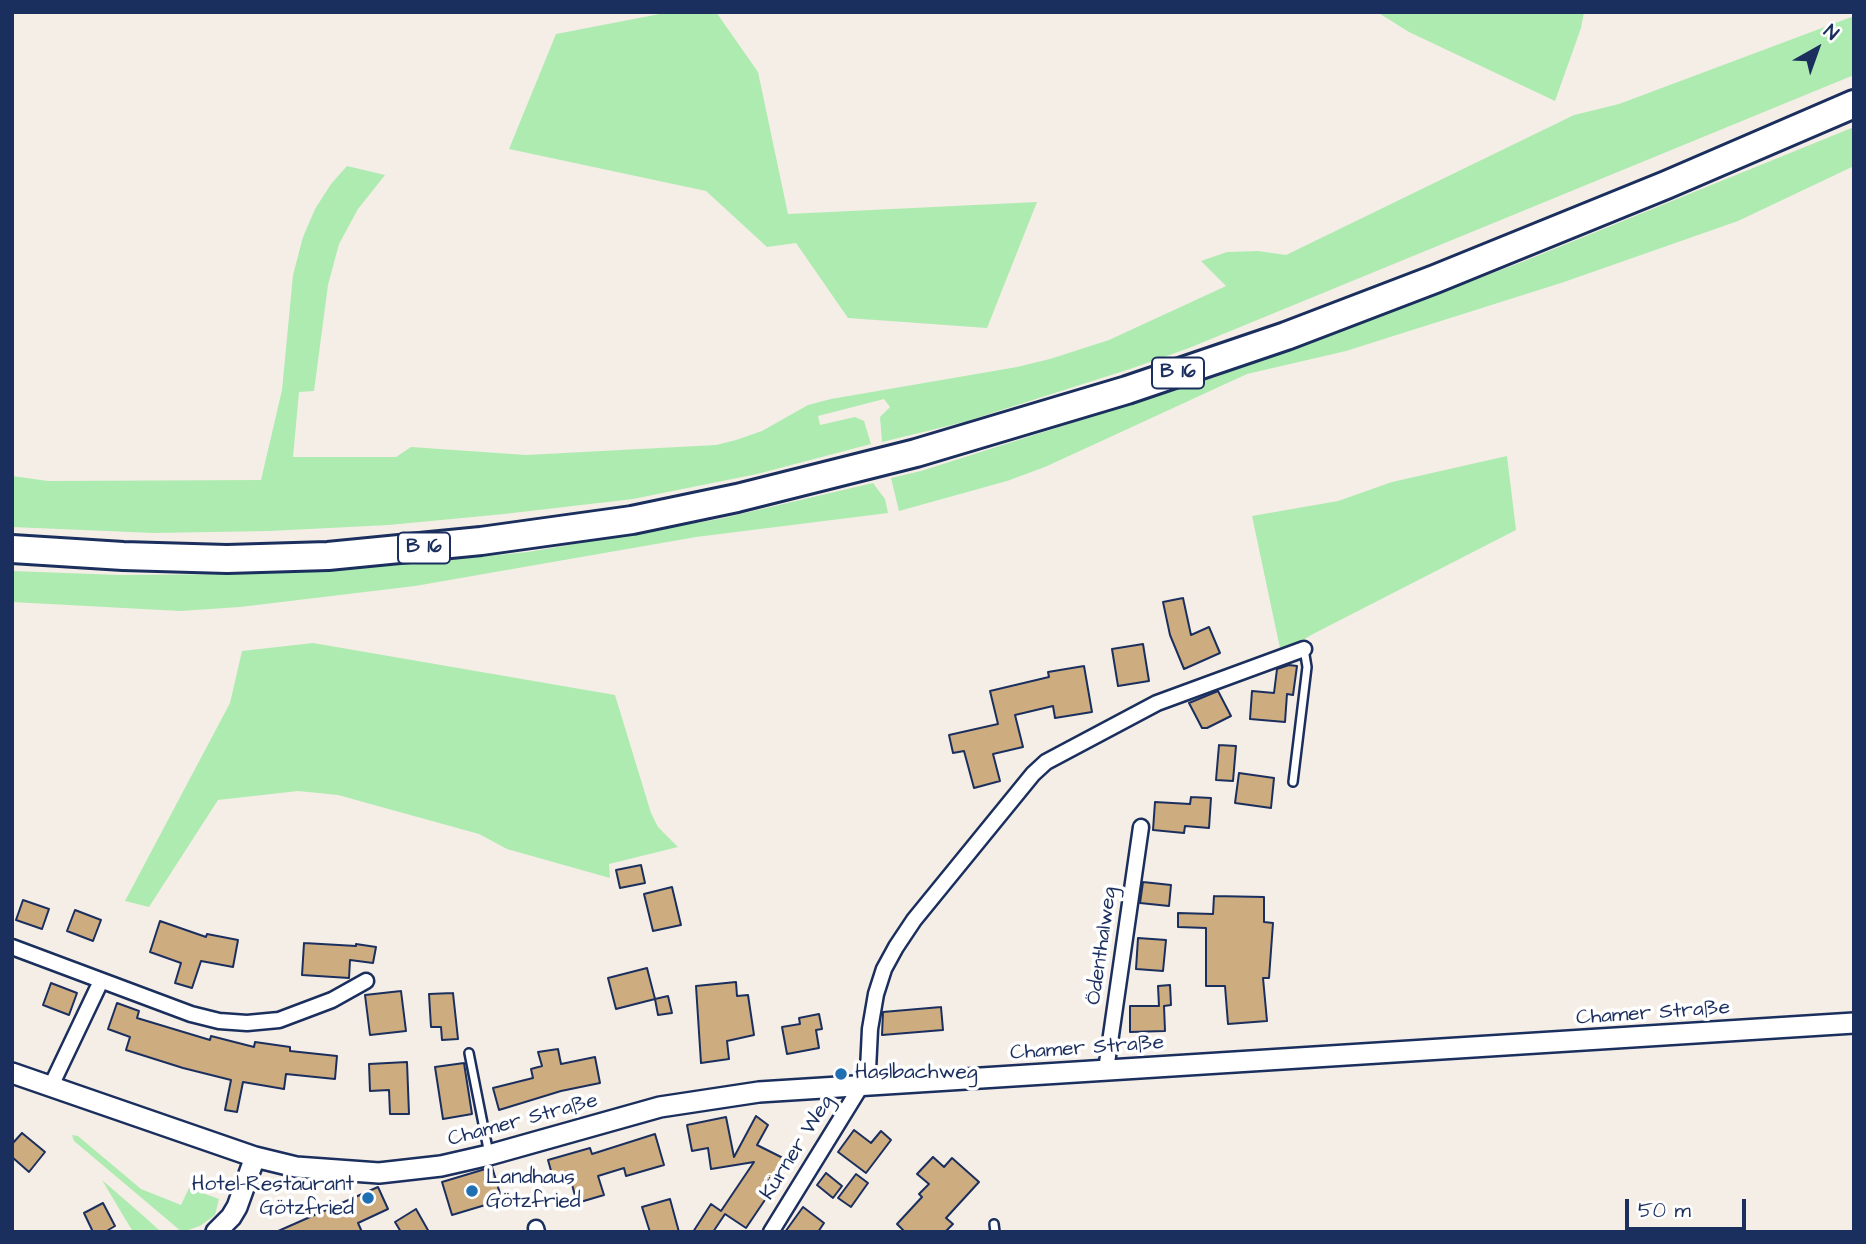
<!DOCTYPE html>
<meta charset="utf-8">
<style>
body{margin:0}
#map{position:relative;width:1866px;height:1244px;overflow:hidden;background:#f5eee6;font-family:"Architects Daughter",sans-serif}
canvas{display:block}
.frame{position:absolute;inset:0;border:14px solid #1b2f5e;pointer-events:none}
.north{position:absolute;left:1782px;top:14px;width:70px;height:70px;-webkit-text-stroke:5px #fff;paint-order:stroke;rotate:40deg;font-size:19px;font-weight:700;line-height:28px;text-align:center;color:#1b2f5e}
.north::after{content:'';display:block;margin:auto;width:24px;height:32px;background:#1b2f5e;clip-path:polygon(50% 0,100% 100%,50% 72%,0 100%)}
.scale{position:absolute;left:1625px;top:1199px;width:121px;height:32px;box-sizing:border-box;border:4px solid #1b2f5e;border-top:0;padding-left:9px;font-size:21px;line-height:24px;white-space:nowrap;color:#1b2f5e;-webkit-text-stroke:5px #fff;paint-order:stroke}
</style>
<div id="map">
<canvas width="1866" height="1244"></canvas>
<div class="frame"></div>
<div class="north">N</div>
<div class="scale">50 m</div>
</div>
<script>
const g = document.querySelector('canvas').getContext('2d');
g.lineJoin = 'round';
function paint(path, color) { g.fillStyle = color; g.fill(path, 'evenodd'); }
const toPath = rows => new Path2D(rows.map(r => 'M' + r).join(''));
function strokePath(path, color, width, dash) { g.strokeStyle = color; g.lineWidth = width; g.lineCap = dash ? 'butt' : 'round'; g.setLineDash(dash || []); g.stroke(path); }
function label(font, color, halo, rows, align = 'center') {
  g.font = font + ' "Architects Daughter",sans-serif'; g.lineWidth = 7; g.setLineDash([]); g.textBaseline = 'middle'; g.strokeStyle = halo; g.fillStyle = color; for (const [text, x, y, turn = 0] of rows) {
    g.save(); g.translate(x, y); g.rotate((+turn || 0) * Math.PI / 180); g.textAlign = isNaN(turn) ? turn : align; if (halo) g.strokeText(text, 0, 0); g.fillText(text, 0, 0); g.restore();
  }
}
const green = toPath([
 [670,12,716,12,758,72,788,214,1037,202,987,328,848,318,796,243,767,247,706,191,509,149,556,34],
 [1377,12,1584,12,1581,28,1555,101,1409,32],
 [1854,16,1854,75,1189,348,1133,368,964,422,882,442,880,417,890,407,884,399,818,416,820,425,855,417,864,421,871,444,757,474,633,499,504,514,389,525,269,531,154,533,12,527,12,476,48,481,261,480,282,390,293,275,303,237,315,209,331,184,347,166,385,175,358,209,339,244,328,285,314,391,299,392,293,457,396,457,411,447,526,455,716,445,736,440,762,431,808,405,831,399,1017,367,1050,359,1109,340,1226,286,1201,261,1227,252,1258,251,1286,255,1574,115,1619,104],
 [1854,127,1854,166,1738,221,1564,282,1346,351,1247,374,1045,467,1007,481,899,511,891,478,921,471,1216,377,1522,262],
 [1507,456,1516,530,1313,634,1281,653,1252,516,1338,501,1392,482],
 [873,483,885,499,888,513,696,537,415,586,240,607,180,611,12,602,12,571,120,575,245,574,396,565,528,552,719,519],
 [313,643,615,695,651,813,658,827,678,847,609,864,610,878,507,849,479,834,338,795,298,791,218,800,149,907,125,901,230,703,242,651],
 [72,1135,78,1136,141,1189,181,1205,189,1188,219,1199,215,1215,200,1226,182,1232,74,1141],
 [102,1180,147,1219,161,1232,133,1232]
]);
const building = toPath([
 [1183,598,1191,635,1209,627,1220,653,1184,669,1170,635,1163,602,1183,598],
 [1143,644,1149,681,1118,686,1112,649,1143,644],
 [1289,665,1297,666,1293,695,1287,694,1285,722,1250,719,1252,691,1274,693,1277,669,1289,665],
 [1084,666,1092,712,1055,718,1053,706,1015,715,1023,747,993,754,1000,781,974,788,964,751,953,753,949,735,998,724,990,691,1049,677,1048,672,1084,666],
 [1218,691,1231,716,1207,728,1202,728,1189,703,1218,691],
 [1219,745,1236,746,1233,781,1216,780,1219,745],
 [1239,773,1274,778,1271,808,1235,803,1239,773],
 [1191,797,1211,798,1209,828,1185,826,1184,833,1153,830,1155,802,1190,804,1191,797],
 [641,865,645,883,620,888,616,870,641,865],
 [1143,882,1171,885,1169,906,1140,903,1143,882],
 [672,887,681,925,653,931,644,894,672,887],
 [1214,896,1264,897,1264,922,1273,923,1269,978,1263,978,1267,1021,1228,1024,1225,986,1206,986,1206,928,1178,927,1178,913,1213,914,1214,896],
 [23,900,49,909,42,929,16,920,23,900],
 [75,910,101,920,93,941,67,931,75,910],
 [160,921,206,937,207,934,238,940,233,967,201,961,192,988,175,983,181,963,150,952,160,921],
 [1138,938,1166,940,1163,971,1136,969,1138,938],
 [304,943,356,946,356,944,376,947,373,963,350,960,349,978,302,975,304,943],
 [647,968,655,999,616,1009,608,978,647,968],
 [736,982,737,996,748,995,754,1035,727,1041,729,1059,701,1063,696,986,736,982],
 [51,983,77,993,69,1015,43,1005,51,983],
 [1170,985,1171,1005,1164,1006,1165,1031,1130,1032,1130,1006,1159,1006,1158,986,1170,985],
 [401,991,406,1031,370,1035,365,995,401,991],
 [453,993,458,1039,442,1040,441,1027,431,1027,429,994,453,993],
 [668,996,672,1013,658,1015,655,999,668,996],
 [117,1003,139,1011,137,1018,210,1040,211,1036,254,1047,255,1042,290,1047,290,1051,337,1056,335,1079,286,1074,284,1089,243,1082,237,1112,225,1110,231,1080,183,1068,126,1050,130,1037,108,1029,117,1003],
 [941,1007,943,1030,882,1035,883,1012,941,1007],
 [819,1014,822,1029,816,1030,819,1048,787,1054,782,1027,800,1024,799,1018,819,1014],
 [558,1049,561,1064,595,1057,600,1083,561,1091,499,1110,493,1088,533,1078,531,1069,542,1066,538,1052,558,1049],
 [407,1062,409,1114,390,1114,389,1090,370,1091,369,1064,407,1062],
 [464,1063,472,1114,443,1119,435,1067,464,1063],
 [756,1116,768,1125,757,1145,787,1160,773,1188,746,1228,725,1214,713,1232,693,1232,711,1204,721,1211,754,1162,711,1169,708,1148,692,1151,687,1125,726,1117,734,1157,756,1116],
 [854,1130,871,1143,881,1131,891,1140,866,1173,838,1152,854,1130],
 [22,1133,45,1152,29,1172,12,1157,12,1144,22,1133],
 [655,1134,664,1165,626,1176,624,1168,598,1176,604,1195,577,1203,571,1181,555,1185,548,1160,590,1148,592,1154,655,1134],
 [933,1157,944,1167,952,1158,979,1182,946,1218,953,1224,945,1232,905,1232,897,1224,922,1197,919,1194,929,1184,917,1174,933,1157],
 [492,1167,502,1200,452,1215,442,1182,492,1167],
 [826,1173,842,1186,833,1198,817,1185,826,1173],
 [856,1174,868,1183,851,1207,838,1198,856,1174],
 [378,1187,388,1209,358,1223,362,1232,276,1232,378,1187],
 [670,1199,679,1232,650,1232,642,1207,670,1199],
 [103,1203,115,1226,105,1232,93,1232,84,1213,103,1203],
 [803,1207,824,1223,818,1232,785,1232,803,1207],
 [416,1209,429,1232,401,1232,395,1222,416,1209]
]);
const lane = toPath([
 [1293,782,1307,667,1304,649],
 [469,1053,489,1154],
 [994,1224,995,1232]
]);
const street = toPath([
 [12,947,191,1014,219,1021,247,1023,279,1020,332,1000,366,981],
 [1106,1070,1141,827],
 [51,1086,101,981],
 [536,1228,537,1232],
 [771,1232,861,1086,868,1070,870,1029,876,994,884,969,896,947,914,920,1033,774,1046,762,1157,703,1304,649]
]);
const secondary = toPath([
 [12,1073,255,1157,296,1167,379,1173,441,1166,489,1155,660,1107,759,1092,1854,1023],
 [216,1232,231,1217,237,1207,255,1157]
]);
const highway = toPath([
 [12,549,123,556,227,559,328,556,481,541,632,520,737,498,916,453,1127,390,1286,336,1435,279,1666,185,1854,104]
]);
const markers = [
 [841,1074,7,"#1f6fb2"],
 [472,1191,7,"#1f6fb2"],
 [368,1198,7,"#1f6fb2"]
];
const shields = [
 [1178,373,52],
 [424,548,52]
];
const shieldNames = [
 ["B 16",1178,373],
 ["B 16",424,548]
];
const streetNames = [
 ["Ödenthalweg",1103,946,-82],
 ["Chamer Straße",1653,1014,-4],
 ["Chamer Straße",1087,1049,-4],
 ["Chamer Straße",523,1121,-15],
 ["Kürner Weg",798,1148,-58]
];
const poiNames = [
 ["Haslbachweg",855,1074],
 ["Landhaus",486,1179],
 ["Götzfried",486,1203],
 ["Hotel-Restaurant",354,1186,"right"],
 ["Götzfried",354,1210,"right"]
];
paint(green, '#aeebb1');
paint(building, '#cdac80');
strokePath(building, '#1b2f5e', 2);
strokePath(lane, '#1b2f5e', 12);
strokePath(street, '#1b2f5e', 19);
strokePath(secondary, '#1b2f5e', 24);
strokePath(highway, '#1b2f5e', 32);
strokePath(lane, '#fff', 7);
strokePath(street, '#fff', 14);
strokePath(secondary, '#fff', 19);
strokePath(highway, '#fff', 26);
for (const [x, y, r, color] of markers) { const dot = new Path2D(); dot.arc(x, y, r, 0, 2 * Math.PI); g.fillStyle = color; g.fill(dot); strokePath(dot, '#fff', 2.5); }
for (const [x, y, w] of shields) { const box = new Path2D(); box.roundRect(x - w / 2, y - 15.5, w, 31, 5); g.fillStyle = '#fff'; g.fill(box); strokePath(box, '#1b2f5e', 2); }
label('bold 19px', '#1b2f5e', null, shieldNames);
label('21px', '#1b2f5e', '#fff', streetNames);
label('21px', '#1b2f5e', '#fff', poiNames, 'left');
</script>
